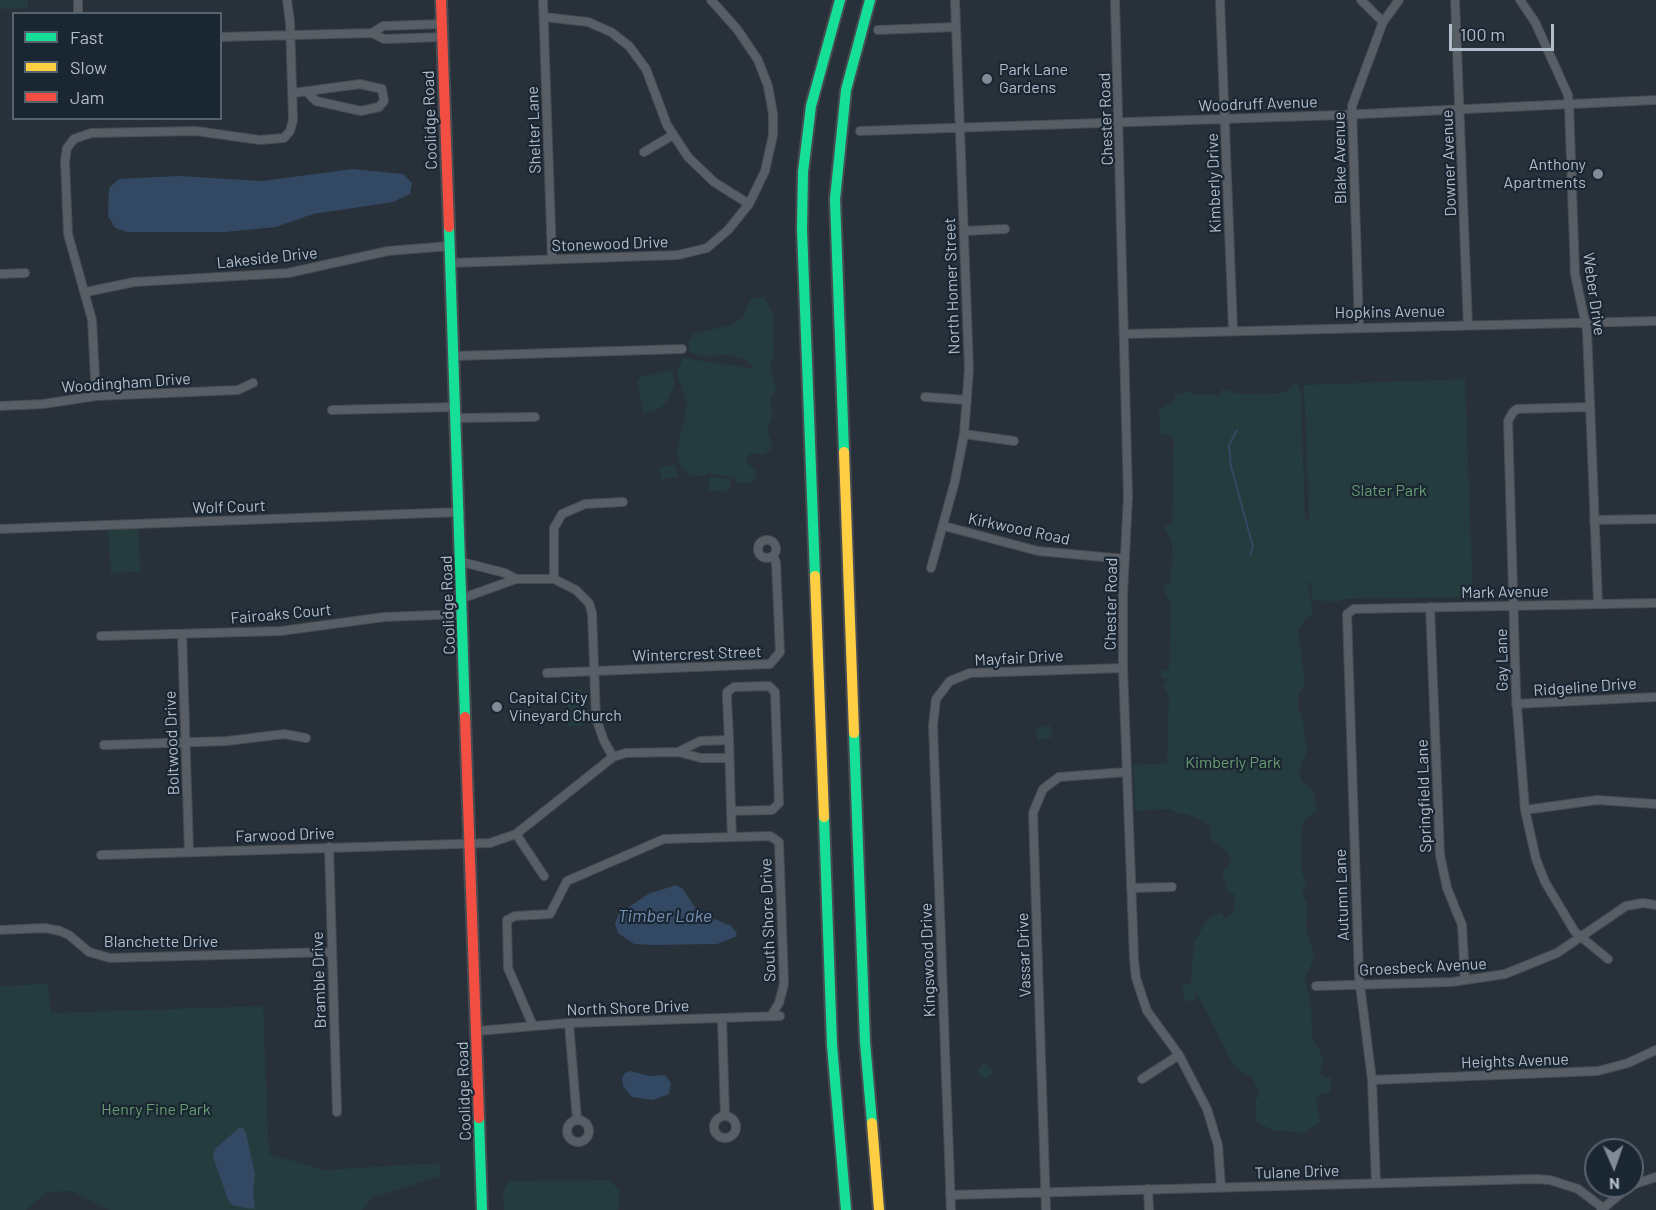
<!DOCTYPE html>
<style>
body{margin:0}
#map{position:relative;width:1656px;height:1210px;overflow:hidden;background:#283039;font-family:Barlow,sans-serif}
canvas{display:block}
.legend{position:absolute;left:12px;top:12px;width:210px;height:108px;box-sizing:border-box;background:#1b2633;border:2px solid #57626f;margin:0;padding:8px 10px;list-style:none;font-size:18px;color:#b1bcca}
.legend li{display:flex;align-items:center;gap:12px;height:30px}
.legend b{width:30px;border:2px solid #57626f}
.north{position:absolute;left:1584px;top:1138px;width:60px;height:60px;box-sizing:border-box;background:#1b2633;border:2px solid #57626f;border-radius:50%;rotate:178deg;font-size:16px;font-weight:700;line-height:24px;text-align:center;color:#b1bcca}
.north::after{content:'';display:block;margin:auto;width:21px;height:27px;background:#818b97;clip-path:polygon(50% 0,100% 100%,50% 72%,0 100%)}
.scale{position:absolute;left:1449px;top:24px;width:105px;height:27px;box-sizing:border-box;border:3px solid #b1bcca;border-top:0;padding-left:8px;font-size:18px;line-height:21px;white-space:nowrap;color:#b1bcca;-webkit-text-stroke:4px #1b2633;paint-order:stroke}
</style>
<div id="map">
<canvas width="1656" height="1210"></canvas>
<ul class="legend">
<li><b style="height:8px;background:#16e098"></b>Fast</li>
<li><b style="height:8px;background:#ffcf43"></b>Slow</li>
<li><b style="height:8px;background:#f24e42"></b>Jam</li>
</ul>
<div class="north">N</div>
<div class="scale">100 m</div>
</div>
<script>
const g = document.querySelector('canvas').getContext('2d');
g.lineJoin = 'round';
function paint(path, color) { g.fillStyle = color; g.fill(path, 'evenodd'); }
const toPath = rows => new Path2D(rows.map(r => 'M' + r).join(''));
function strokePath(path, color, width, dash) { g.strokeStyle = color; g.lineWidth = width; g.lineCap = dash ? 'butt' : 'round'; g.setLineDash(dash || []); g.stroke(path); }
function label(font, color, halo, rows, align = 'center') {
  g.font = font + ' Barlow,sans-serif'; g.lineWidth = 4.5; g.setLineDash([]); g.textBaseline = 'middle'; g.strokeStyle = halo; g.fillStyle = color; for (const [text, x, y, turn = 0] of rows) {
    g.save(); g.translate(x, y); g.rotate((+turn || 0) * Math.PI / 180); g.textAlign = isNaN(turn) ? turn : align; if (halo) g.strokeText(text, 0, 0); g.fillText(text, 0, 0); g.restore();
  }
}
const green = toPath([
 [0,0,28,0,28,8,0,9],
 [751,298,765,298,773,314,774,355,770,363,776,389,771,399,773,416,767,429,773,447,764,455,750,453,746,462,755,470,756,480,751,483,738,483,733,477,708,473,704,476,691,476,680,465,676,454,687,405,677,373,683,358,755,369,747,360,724,354,706,357,690,353,688,343,693,334,728,326,743,318],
 [673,370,674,386,667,401,659,409,643,414,637,382,640,377],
 [1465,379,1473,597,1342,599,1338,602,1312,600,1311,582,1308,582,1313,615,1305,619,1298,631,1305,683,1298,697,1298,711,1302,714,1307,751,1299,771,1301,781,1313,790,1317,810,1303,821,1301,839,1302,873,1308,885,1303,887,1303,897,1307,903,1306,930,1315,955,1305,979,1311,1004,1312,1036,1324,1060,1320,1074,1332,1079,1330,1092,1316,1096,1320,1122,1304,1133,1272,1130,1256,1121,1255,1099,1260,1096,1253,1079,1234,1066,1194,988,1196,999,1186,1002,1181,986,1191,983,1194,942,1207,920,1220,912,1226,919,1233,913,1236,895,1227,891,1222,871,1231,863,1229,856,1224,848,1211,840,1209,825,1194,817,1182,813,1180,815,1170,809,1135,811,1133,765,1167,763,1169,697,1163,685,1168,679,1162,678,1162,670,1169,670,1171,601,1168,600,1163,587,1171,582,1172,543,1164,528,1172,521,1174,438,1160,433,1159,409,1175,400,1175,395,1189,391,1193,395,1218,395,1223,389,1239,394,1284,393,1296,382,1301,394,1305,518,1309,520,1304,385],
 [676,465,678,477,661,479,660,467],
 [709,477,731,479,729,492,708,490],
 [108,529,138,529,141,572,111,573],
 [568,689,582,689,582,726,568,726],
 [1050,725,1053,737,1038,740,1035,728],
 [48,984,51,1013,263,1006,269,1154,324,1170,439,1163,441,1176,372,1198,363,1210,109,1210,71,1191,47,1192,26,1210,0,1210,0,986],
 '978 1071a7 7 0 1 1 14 0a7 7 0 1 1-14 0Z',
 [608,1180,620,1190,618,1210,504,1210,503,1190,510,1181]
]);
const water = toPath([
 [353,169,403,174,412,183,410,194,393,202,313,214,276,227,225,232,127,232,115,228,108,216,109,188,119,179,178,176,262,181],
 [676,885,683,889,698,912,731,926,737,933,735,937,717,944,653,945,634,944,618,933,615,923,619,914,648,894],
 [630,1071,650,1076,665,1075,671,1083,669,1094,653,1100,632,1097,623,1086,622,1078,625,1073],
 [239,1128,243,1128,246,1133,255,1174,253,1193,255,1207,252,1209,232,1205,228,1200,213,1157,215,1149]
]);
const stream = toPath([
 [1237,430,1229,445,1231,466,1253,547,1250,555]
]);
const street = toPath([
 [78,0,78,14],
 [543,0,552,259],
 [1115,0,1128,497,1123,593,1123,668,1134,959,1136,978,1147,1011,1179,1055,1207,1109,1218,1145,1221,1188],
 [1220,0,1233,330],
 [1361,0,1383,22],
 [1455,0,1468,325],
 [1520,0,1535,22,1568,95,1569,104,1575,274,1587,331,1598,603],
 [544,17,588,22,611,32,629,46,646,69,667,125,688,157,714,182,749,204],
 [441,24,383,26,372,33,384,39,442,37],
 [878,30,956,27],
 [220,37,372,33],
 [293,93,360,84,382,89,384,101,379,107,361,111,316,101,308,93],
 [860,131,1341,115,1656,100],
 [644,152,673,135],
 [964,231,1005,229],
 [451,263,678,255,707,248,728,230,749,204,765,171,773,135,773,114,768,86,758,60,737,29,711,0],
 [0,274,25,273],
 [86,292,134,282,288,273,388,251,450,246],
 [1359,326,1352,106,1383,22,1399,0],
 [1124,334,1656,321],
 [455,356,682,349],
 [96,396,92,320,68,234,65,161,67,148,74,139,91,133,196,131,260,140,284,138,290,131,293,120,290,22,287,0],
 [925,397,967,400],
 [0,406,43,404,96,396,238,390,253,383],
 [1589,407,1517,409,1513,412,1508,421,1516,694,1525,810,1536,859,1545,882,1575,932,1608,959],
 [332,410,456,407],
 [457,418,535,417],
 [964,434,1014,441],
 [1594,520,1656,519],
 [944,526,1038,551,1125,559],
 [0,529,460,512],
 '758 549a9 9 0 1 1 18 0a9 9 0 1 1-18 0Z',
 [462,562,505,573,516,579,463,598],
 [931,568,955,481,964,434,969,369,955,0],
 [516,579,554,579,576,590,589,603,592,613,596,718,604,741,613,757],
 [554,579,554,528,562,514,585,504,623,502],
 [1430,607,1440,855,1447,888,1462,925,1465,980],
 [182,634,189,852],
 [101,636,281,631,384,617,463,614],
 [547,673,770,664,780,652,776,562,773,556],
 [1516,704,1656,697],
 [104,745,227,741,284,734,306,738],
 [678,752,700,741,729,740],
 [1525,810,1597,800,1656,804],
 [731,811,772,810,779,803,775,692,769,686,734,687,727,692,727,698,729,740,731,811,732,837],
 [516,834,544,876],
 [329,847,337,1112],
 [101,855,490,843,516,834,613,757,626,753,678,752,701,758,729,758],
 [1131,888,1172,887],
 [0,930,45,928,60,931,69,935,89,952,110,958,331,952],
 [1316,986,1452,982,1505,974,1557,953,1626,906,1643,903,1656,905],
 [722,1018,725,1116],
 [569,1023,577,1120],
 [533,1026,508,968,507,920,515,916,550,914,567,881,664,839,770,836,779,842,784,984,779,1003,771,1016],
 [477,1031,569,1023,780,1016],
 [1142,1079,1179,1055],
 [1372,1080,1598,1071,1628,1063,1656,1050],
 '714 1127a11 11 0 1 1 22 0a11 11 0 1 1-22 0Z',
 '567 1131a11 11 0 1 1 22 0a11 11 0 1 1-22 0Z',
 [1376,1183,1372,1080,1359,977,1347,614,1354,609,1656,603],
 [1632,1185,1656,1177],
 [1148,1189,1149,1210],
 [950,1195,1535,1179,1550,1180,1578,1189,1603,1208],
 [951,1210,933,725,936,699,950,681,970,673,1123,668],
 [1046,1210,1033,813,1043,789,1059,777,1127,772],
 [1601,1210,1630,1186]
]);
const fast = toPath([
 [449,227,465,717],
 [844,452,835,199,846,90,870,0],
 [815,576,802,229,803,172,811,106,840,0],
 [854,733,865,1042,872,1123],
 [824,817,832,1045,846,1210],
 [479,1118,482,1210]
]);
const slow = toPath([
 [844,452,854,733],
 [815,576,824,817],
 [872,1123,879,1210]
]);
const jam = toPath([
 [441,0,449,227],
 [465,717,479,1118]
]);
const markers = [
 [987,79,6,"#818b97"],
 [1598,174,6,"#818b97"],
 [497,707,6,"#818b97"]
];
const poiNames = [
 ["Park Lane",999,70],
 ["Gardens",999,88],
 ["Anthony",1586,165,"right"],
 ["Apartments",1586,183,"right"],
 ["Capital City",509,698],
 ["Vineyard Church",509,716]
];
const streetNames = [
 ["Woodruff Avenue",1258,104,-2],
 ["Chester Road",1106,119,-92],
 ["Coolidge Road",430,120,-92],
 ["Shelter Lane",534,130,-92],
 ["Blake Avenue",1340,158,-91],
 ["Downer Avenue",1449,163,-92],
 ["Kimberly Drive",1214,183,-92],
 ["Stonewood Drive",610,244,-2],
 ["Lakeside Drive",267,258,-6],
 ["North Homer Street",952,286,-92],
 ["Weber Drive",1594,294,82],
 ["Hopkins Avenue",1390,312,-1],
 ["Woodingham Drive",126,383,-4],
 ["Wolf Court",229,507,-2],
 ["Kirkwood Road",1019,529,12],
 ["Mark Avenue",1505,592,-1],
 ["Chester Road",1111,604,-89],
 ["Coolidge Road",448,605,-92],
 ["Fairoaks Court",281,614,-5],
 ["Wintercrest Street",697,654,-2],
 ["Mayfair Drive",1019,658,-3],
 ["Gay Lane",1502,660,-91],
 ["Ridgeline Drive",1585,687,-4],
 ["Boltwood Drive",172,743,-92],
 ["Springfield Lane",1424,796,-92],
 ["Farwood Drive",285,835,-2],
 ["Autumn Lane",1342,895,-92],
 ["South Shore Drive",768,920,-92],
 ["Blanchette Drive",161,942],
 ["Vassar Drive",1024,955,-92],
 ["Kingswood Drive",928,960,-92],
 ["Groesbeck Avenue",1423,967,-3],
 ["Bramble Drive",319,980,-92],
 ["North Shore Drive",628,1008,-2],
 ["Heights Avenue",1515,1061,-2],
 ["Coolidge Road",464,1091,-92],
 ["Tulane Drive",1297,1172,-2]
];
const parkNames = [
 ["Slater Park",1389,491],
 ["Kimberly Park",1233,763],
 ["Henry Fine Park",156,1110]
];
const waterNames = [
 ["Timber Lake",665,916]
];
paint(green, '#253c3f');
paint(water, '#334963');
strokePath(stream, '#334963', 2);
strokePath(street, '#474c53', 10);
strokePath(fast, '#474c53', 14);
strokePath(slow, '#474c53', 14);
strokePath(jam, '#474c53', 14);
strokePath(street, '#585e66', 8);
strokePath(fast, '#16e098', 10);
strokePath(slow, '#ffcf43', 10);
strokePath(jam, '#f24e42', 10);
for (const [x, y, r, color] of markers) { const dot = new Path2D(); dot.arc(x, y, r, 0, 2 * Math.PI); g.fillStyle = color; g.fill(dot); strokePath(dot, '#1b2633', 2); }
label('16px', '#b1bcca', '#1b2633', poiNames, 'left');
label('16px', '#b1bcca', '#1b2633', streetNames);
label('16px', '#679c70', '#1b2633', parkNames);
label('italic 18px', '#708eaf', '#1b2633', waterNames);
</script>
